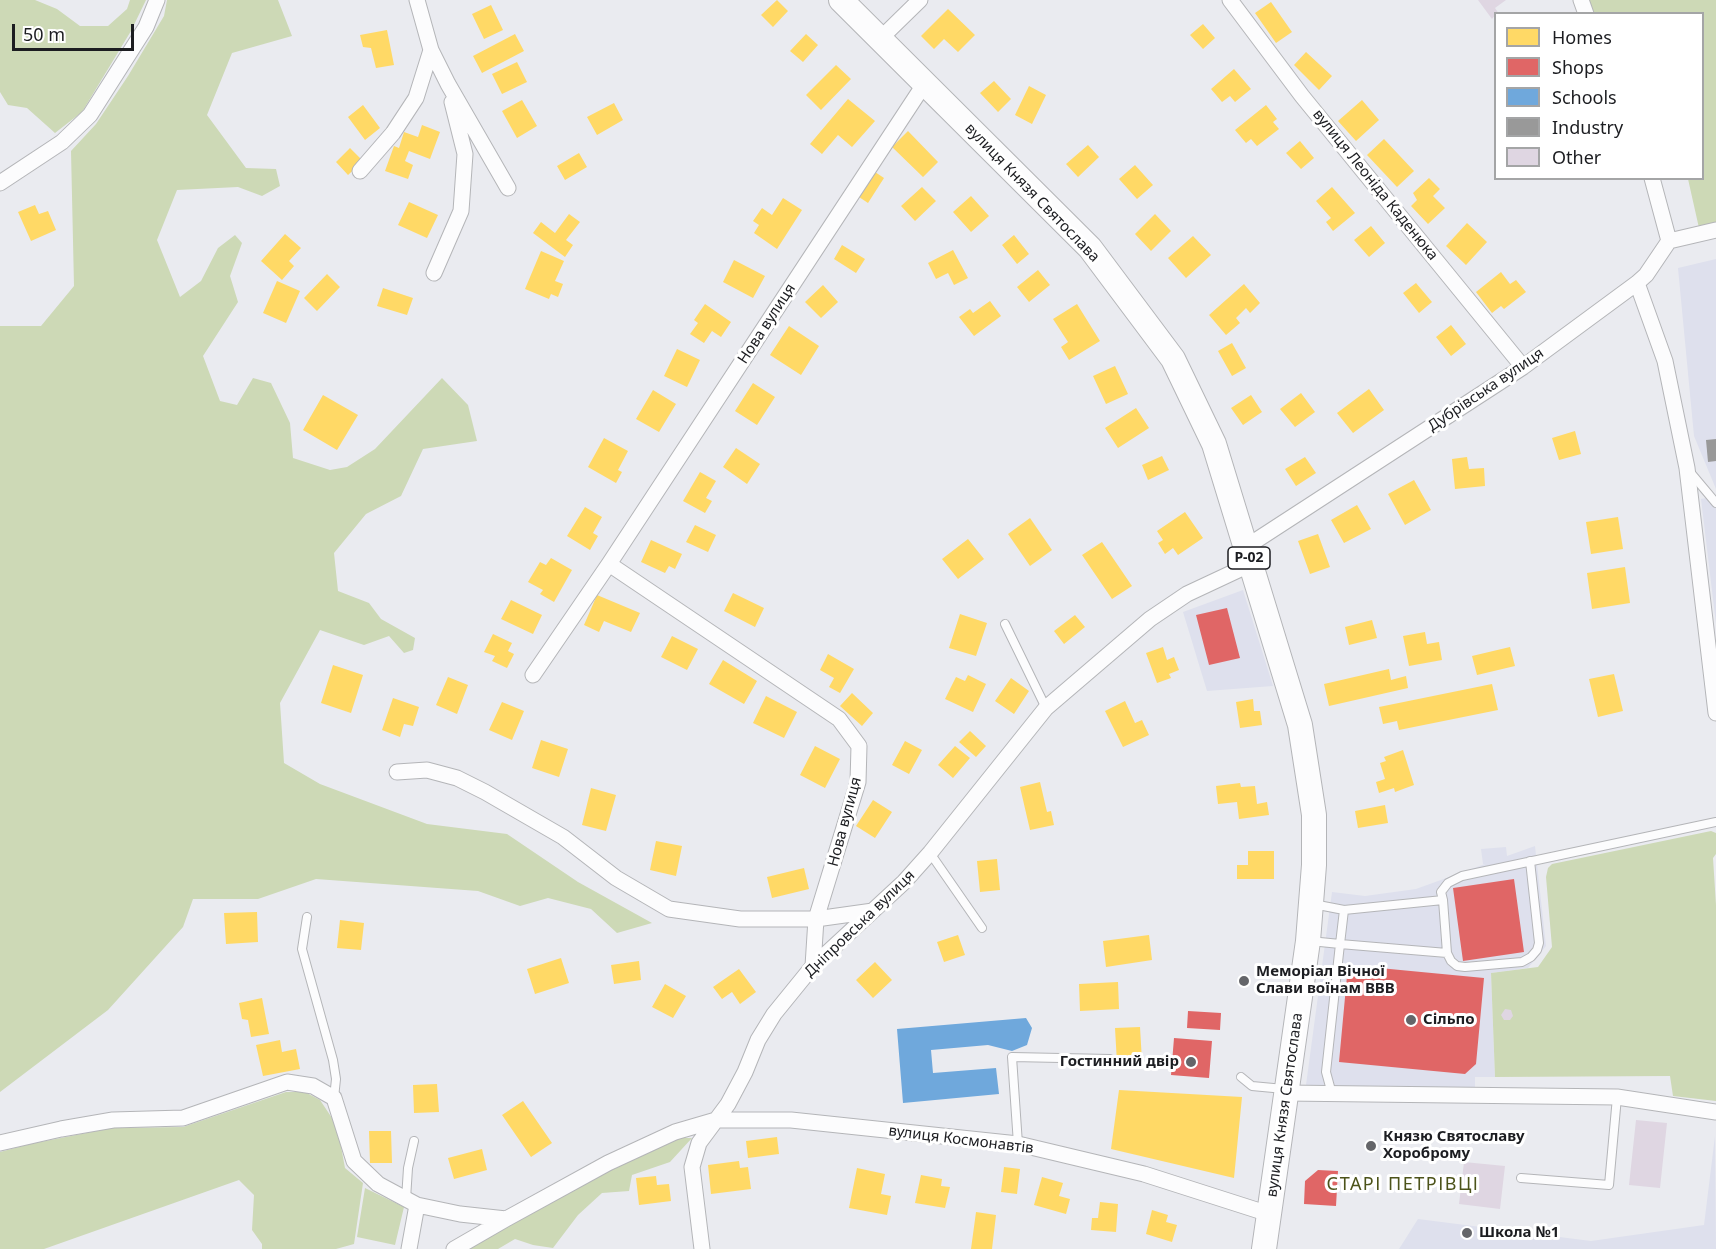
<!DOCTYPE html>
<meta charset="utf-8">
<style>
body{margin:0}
#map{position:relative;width:1716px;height:1249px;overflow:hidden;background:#eaebf0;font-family:"Noto Sans",sans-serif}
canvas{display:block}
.legend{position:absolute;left:1494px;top:12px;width:210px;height:168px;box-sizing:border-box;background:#fff;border:2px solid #a4a5a6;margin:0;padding:8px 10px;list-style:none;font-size:18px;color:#1c1d21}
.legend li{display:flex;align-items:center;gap:12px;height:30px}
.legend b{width:30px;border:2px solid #a4a5a6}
.scale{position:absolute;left:12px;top:24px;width:122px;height:27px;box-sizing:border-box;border:3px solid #1c1d21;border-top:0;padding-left:8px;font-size:18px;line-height:21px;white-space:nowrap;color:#1c1d21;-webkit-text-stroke:4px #fff;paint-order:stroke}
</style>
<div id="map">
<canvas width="1716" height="1249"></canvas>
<ul class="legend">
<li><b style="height:16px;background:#ffd966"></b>Homes</li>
<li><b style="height:16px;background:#e06666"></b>Shops</li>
<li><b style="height:16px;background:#6fa8dc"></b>Schools</li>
<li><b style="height:16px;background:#999"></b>Industry</li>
<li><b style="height:16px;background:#dfd6e2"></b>Other</li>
</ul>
<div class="scale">50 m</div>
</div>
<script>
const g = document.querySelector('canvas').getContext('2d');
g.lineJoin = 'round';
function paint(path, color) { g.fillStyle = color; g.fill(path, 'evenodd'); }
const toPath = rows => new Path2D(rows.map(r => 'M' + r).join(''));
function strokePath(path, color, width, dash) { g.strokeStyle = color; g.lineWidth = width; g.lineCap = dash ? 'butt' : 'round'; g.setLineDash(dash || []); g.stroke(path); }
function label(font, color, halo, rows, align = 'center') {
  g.font = font + ' "Noto Sans",sans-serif'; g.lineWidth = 6; g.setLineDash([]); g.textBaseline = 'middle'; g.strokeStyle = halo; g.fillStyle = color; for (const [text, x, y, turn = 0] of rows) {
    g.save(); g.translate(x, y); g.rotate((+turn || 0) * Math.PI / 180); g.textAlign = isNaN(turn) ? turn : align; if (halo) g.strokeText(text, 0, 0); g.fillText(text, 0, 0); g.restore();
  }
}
const built = toPath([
 [1716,259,1716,489,1694,436,1678,268],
 [1716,496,1716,624,1701,499],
 [1243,590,1273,686,1207,691,1183,612],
 [1535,846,1546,946,1528,968,1491,973,1495,1077,1475,1077,1475,1091,1306,1085,1332,892,1365,896,1416,889,1485,864,1483,864,1481,849,1506,847,1507,856],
 [1715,1136,1716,1249,1399,1249,1418,1219,1591,1241,1704,1225]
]);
const green = toPath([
 [0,0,35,0,57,9,80,26,108,26,127,9,130,0,146,0,131,31,82,112,55,133,27,108,8,105,0,92],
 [167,0,278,0,292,36,232,53,207,115,246,168,276,169,280,186,262,196,238,187,177,190,157,240,180,297,201,281,218,248,235,235,242,243,230,276,238,302,203,356,220,401,237,405,253,378,271,383,290,423,293,458,330,470,347,467,375,449,442,378,468,405,477,441,423,449,401,496,366,514,334,553,338,591,369,603,381,619,415,638,413,650,404,653,389,636,364,645,320,630,280,703,284,763,320,784,427,824,507,834,578,882,652,923,617,933,591,909,548,898,520,906,478,891,316,879,258,899,193,899,183,927,108,1010,0,1092,0,326,41,326,74,286,71,151,96,124,128,76,164,16],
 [1581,0,1716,0,1716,223,1699,228,1688,179,1702,178,1702,14,1586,13],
 [1711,831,1716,833,1716,854,1713,858,1716,905,1716,1101,1673,1096,1670,1076,1495,1077,1491,973,1538,967,1552,947,1546,877,1548,868,1552,864],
 [286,1092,305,1092,320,1100,332,1118,340,1141,345,1168,363,1183,354,1244,336,1249,262,1249,262,1244,252,1230,254,1195,239,1180,44,1249,0,1249,0,1152,30,1144,112,1128,183,1127],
 [676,1138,692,1138,670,1162,632,1175,629,1191,602,1193,578,1215,553,1248,533,1245,515,1239,498,1249,465,1249,609,1169],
 [365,1188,404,1207,395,1245,357,1237]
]);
const homes = toPath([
 [777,0,788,11,773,27,761,15],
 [1271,2,1292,32,1276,43,1255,13],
 [491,5,503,30,484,39,472,14],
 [948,9,975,35,958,52,944,39,934,49,921,36],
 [1203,24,1215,38,1203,49,1190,35],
 [387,30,394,65,376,68,371,48,363,47,360,35],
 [515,34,524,51,482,73,473,56],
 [806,34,818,45,803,62,790,51],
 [1306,52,1332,76,1319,90,1294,65],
 [517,62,527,82,502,94,492,74],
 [836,65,851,79,821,110,806,95],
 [1234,69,1251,89,1235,102,1230,96,1222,102,1211,89],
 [994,81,1011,99,998,112,980,93],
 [1029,86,1046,95,1032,124,1015,115],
 [848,99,875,121,852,147,838,135,822,154,810,144],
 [522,100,537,126,517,138,502,111],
 [1362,100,1379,120,1356,141,1338,121],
 [614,103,623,120,597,135,587,117],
 [363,105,380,128,365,140,348,117],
 [1266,105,1277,119,1273,122,1279,129,1257,146,1251,139,1246,143,1235,130],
 [422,125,440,132,430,159,409,151,405,161,413,165,408,179,385,171,394,146,399,148,404,132,418,137],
 [908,131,938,162,923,177,892,147],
 [1384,139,1414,171,1397,187,1367,155],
 [1300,141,1314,158,1301,169,1286,153],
 [1088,145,1099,157,1078,177,1066,164],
 [350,148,363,161,348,175,336,162],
 [579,153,587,167,565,180,557,166],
 [1135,165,1153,185,1137,199,1119,179],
 [872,170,884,178,868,203,856,195],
 [1429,178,1440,189,1433,196,1445,208,1428,224,1411,206,1417,200,1413,193],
 [922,187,936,201,915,221,901,206],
 [1332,187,1355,213,1333,231,1326,222,1331,218,1316,201],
 [971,196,989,216,971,232,953,212],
 [783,198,802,210,777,249,754,233,759,225,753,221,762,208,772,215],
 [409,202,438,215,427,238,398,225],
 [35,205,39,214,48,211,56,230,31,241,18,212],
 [569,214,580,222,566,240,573,245,565,257,533,233,541,222,555,233],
 [1155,214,1171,231,1151,251,1135,234],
 [1467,223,1487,242,1466,265,1446,246],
 [1371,226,1385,243,1369,257,1354,240],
 [285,234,301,248,289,261,294,266,282,280,261,261],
 [1014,235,1029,254,1017,264,1002,245],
 [1193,236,1211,255,1186,278,1168,258],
 [842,245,865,259,856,273,834,259],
 [953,250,968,278,954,285,948,273,936,279,928,263],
 [541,251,564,261,555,281,563,284,558,297,551,294,549,299,525,289],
 [734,260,765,276,753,298,723,282],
 [1038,270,1050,285,1029,302,1017,287],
 [1501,272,1510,284,1516,280,1526,292,1504,309,1501,306,1492,313,1476,292],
 [327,274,340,287,317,311,304,298],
 [277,281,300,291,286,323,263,313],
 [1416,283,1432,302,1419,313,1403,293],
 [1244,284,1260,303,1250,313,1246,308,1236,318,1240,323,1226,335,1209,315],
 [823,285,838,302,821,318,805,302],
 [383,288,413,298,407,315,377,306],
 [990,301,1001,316,974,336,959,317,970,309,973,313],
 [705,304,731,322,721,337,712,331,704,343,690,334,698,323,694,320],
 [1077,304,1100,341,1069,360,1061,347,1068,342,1053,319],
 [1451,325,1466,344,1451,356,1436,337],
 [789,326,819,346,801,375,770,355],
 [1232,343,1246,368,1232,376,1218,351],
 [677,349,700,360,687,387,664,376],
 [1115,366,1128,394,1106,404,1093,376],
 [753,383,775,397,757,425,735,411],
 [1369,389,1384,410,1353,433,1337,413],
 [653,390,676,404,659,432,636,419],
 [1301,393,1315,412,1295,427,1280,409],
 [323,395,358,415,337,450,303,430],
 [1251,395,1262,412,1243,425,1231,408],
 [1136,408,1149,428,1118,448,1105,428],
 [1575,431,1581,454,1559,460,1552,438],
 [604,438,628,451,618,470,622,472,616,483,588,467],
 [736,448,760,464,747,484,723,467],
 [1162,456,1169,470,1148,480,1142,465],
 [1305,457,1316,473,1296,486,1285,469],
 [1467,457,1469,469,1484,468,1485,486,1455,489,1452,459],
 [700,472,716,481,706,498,712,501,705,513,683,501],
 [1414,480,1431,510,1405,525,1388,494],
 [1357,505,1371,529,1344,543,1331,520],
 [585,507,602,517,593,533,598,536,590,550,567,536],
 [1185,512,1203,538,1178,555,1173,548,1165,554,1158,543,1163,540,1157,531],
 [1618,517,1623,549,1591,554,1586,522],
 [1030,518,1052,550,1030,566,1008,534],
 [695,525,716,535,708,552,686,542],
 [1318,534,1330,567,1310,574,1298,541],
 [968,539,984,559,958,579,942,559],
 [651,540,682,554,675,569,669,566,665,573,641,562],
 [1102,542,1132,586,1112,599,1082,555],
 [551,558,572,570,554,602,540,594,543,590,528,582,540,562,546,565],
 [1625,567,1630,603,1592,609,1587,573],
 [733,593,764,608,755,627,724,611],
 [597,595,640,613,631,632,604,621,599,632,584,625],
 [511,600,542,615,533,634,501,619],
 [960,614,987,623,976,656,949,648],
 [1075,615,1085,627,1064,644,1054,631],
 [1372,620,1377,638,1349,645,1345,627],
 [1425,632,1427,644,1439,642,1442,660,1409,666,1403,636],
 [493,634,512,643,508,651,514,654,507,668,492,661,495,656,484,652],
 [672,636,698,649,687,670,661,657],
 [1163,647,1167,660,1174,657,1179,670,1169,674,1171,678,1157,683,1146,653],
 [1510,647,1515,666,1477,675,1472,656],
 [828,654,854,669,840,693,829,687,834,678,820,670],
 [723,660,757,681,744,704,709,684],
 [333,665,363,675,351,713,321,703],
 [1389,669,1391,680,1406,676,1408,688,1329,706,1324,684],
 [1614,674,1623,711,1598,717,1589,679],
 [968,675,986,684,973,712,945,699,956,677,965,681],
 [448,677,468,685,457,714,436,705],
 [1011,678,1029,691,1014,714,995,701],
 [1492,684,1498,710,1399,730,1397,721,1383,724,1379,707],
 [852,693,873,713,862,726,840,706],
 [766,696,797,712,784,738,753,723],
 [393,698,419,707,413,726,404,724,400,737,382,730],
 [1253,699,1254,711,1260,711,1262,725,1240,728,1236,702],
 [1125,701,1135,723,1142,720,1149,735,1123,747,1105,711],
 [502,702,524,711,512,740,489,730],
 [970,731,986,746,976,757,959,742],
 [541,740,568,749,559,777,532,768],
 [905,741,922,750,909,774,892,765],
 [815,746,840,759,825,788,800,775],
 [955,746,970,758,953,778,938,765],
 [1403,750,1414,785,1395,792,1394,788,1379,793,1376,782,1385,779,1380,763,1386,761,1384,757],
 [1040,782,1047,812,1051,811,1054,825,1030,830,1020,787],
 [1240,783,1241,787,1255,786,1257,804,1267,802,1269,815,1239,819,1237,802,1218,804,1216,786],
 [591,788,616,795,606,831,582,825],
 [873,800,892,812,875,838,856,826],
 [1385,805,1388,823,1358,828,1355,811],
 [656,841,682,846,676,876,650,870],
 [1248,851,1274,851,1274,879,1237,879,1237,865,1248,865],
 [997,859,1000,890,980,892,977,861],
 [804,868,809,889,772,898,767,877],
 [257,912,258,942,226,944,224,913],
 [340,920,364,923,361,950,337,948],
 [958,935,965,955,944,962,937,942],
 [1149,935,1152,960,1106,967,1103,941],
 [561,958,569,983,535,994,527,969],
 [639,961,641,980,614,984,611,965],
 [875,962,892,980,873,998,856,980],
 [739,969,756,992,740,1004,732,992,722,999,713,987],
 [1118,982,1119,1009,1080,1011,1079,984],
 [665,984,686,996,673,1018,652,1007],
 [262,998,269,1034,251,1037,248,1020,242,1019,239,1003],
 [1140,1027,1142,1061,1117,1063,1115,1028],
 [280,1040,282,1052,296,1049,300,1069,263,1076,256,1045],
 [437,1084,439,1112,414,1113,413,1085],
 [1119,1090,1242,1097,1234,1178,1111,1149],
 [523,1101,552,1143,531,1157,502,1115],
 [369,1131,391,1131,392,1163,370,1163],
 [777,1137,779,1154,748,1158,746,1141],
 [482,1149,487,1170,454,1179,448,1158],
 [739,1161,740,1168,748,1167,751,1189,711,1194,708,1165],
 [1004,1167,1020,1169,1017,1194,1001,1192],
 [857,1168,885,1174,881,1194,891,1196,887,1215,849,1208],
 [921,1175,942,1179,941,1186,950,1187,945,1208,915,1203],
 [656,1176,657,1185,669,1184,671,1201,639,1205,636,1178],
 [1042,1177,1063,1183,1059,1196,1070,1199,1066,1214,1034,1205],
 [1100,1202,1118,1204,1116,1232,1091,1230,1092,1218,1098,1218],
 [1152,1210,1168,1215,1166,1222,1177,1225,1172,1242,1146,1234],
 [976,1212,996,1215,992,1249,971,1249]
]);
const shops = toPath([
 [1227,608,1240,658,1209,665,1196,615],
 [1514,879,1524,952,1463,961,1453,888],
 [1348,965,1484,978,1476,1064,1465,1074,1339,1062],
 [1188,1011,1221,1013,1220,1030,1187,1028],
 [1174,1038,1212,1041,1209,1078,1171,1075],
 [1318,1170,1338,1171,1336,1206,1304,1204,1305,1181]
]);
const schools = toPath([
 [1026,1018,1032,1028,1027,1045,1012,1051,988,1045,931,1050,933,1073,996,1068,999,1094,903,1103,897,1029]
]);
const industry = toPath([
 [1716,439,1716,461,1708,462,1706,440]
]);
const building = toPath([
 [1478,0,1506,0,1495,8,1499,14,1496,14,1492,19],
 [1505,1009,1511,1010,1513,1016,1510,1020,1504,1020,1501,1015],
 [1636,1120,1667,1123,1660,1188,1629,1185],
 [1464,1162,1505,1166,1500,1209,1459,1204]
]);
const service = toPath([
 [1690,472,1716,503],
 [1005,624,1046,708],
 [930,853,982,928],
 [1443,900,1441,892,1448,883,1462,876,1716,822],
 [1313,904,1344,910],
 [307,917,302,949,333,1060,336,1079,334,1098],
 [1310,941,1340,944,1447,953,1443,900,1344,910,1340,944,1326,1072,1332,1094],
 [1447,953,1451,961,1457,966,1465,967,1522,962,1531,957,1537,950,1539,943,1530,861],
 [1241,1077,1252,1086,1284,1089],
 [1018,1144,1012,1057,1110,1059],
 [1521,1178,1609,1185,1617,1097],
 [406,1199,408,1168,414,1141]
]);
const minor = toPath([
 [417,0,431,50,448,84,508,188],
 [1230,0,1302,96,1523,367],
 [1581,0,1586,14],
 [880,39,920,0],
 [360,171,393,133,416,98,431,50],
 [1652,178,1669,241],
 [0,183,62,142,90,115,146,27,157,0],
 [434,273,461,211,465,154,452,102],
 [1637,283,1665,361,1687,468,1716,713],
 [1246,547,1523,367,1637,283,1646,275,1669,241,1716,230],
 [609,564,839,719,859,746,858,782,816,919,813,966],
 [533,675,609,564,925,83],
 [397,772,427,770,457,778,485,792,563,837,616,878,669,909,740,919,816,919,873,911],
 [1285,1093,1617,1097,1716,1112],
 [0,1143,61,1129,113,1120,183,1118,287,1082,313,1086,334,1098,354,1161,378,1184,417,1205,460,1214,506,1219],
 [409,1249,417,1205],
 [454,1249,506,1219,608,1163,675,1132,716,1120,791,1120,1018,1144,1144,1174,1269,1214],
 [702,1249,692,1167,699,1143,728,1104,745,1072,758,1040,774,1014,813,966,904,882,930,853,1046,708,1150,619,1187,594,1251,564]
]);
const primary = toPath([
 [841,0,1090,248,1173,359,1214,444,1300,725,1314,815,1314,865,1308,941,1264,1249]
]);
const markers = [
 [1244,981,6,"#646569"],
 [1411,1020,6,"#646569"],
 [1191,1062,6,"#646569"],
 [1371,1146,6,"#646569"],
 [1467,1233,6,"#646569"]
];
const shields = [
 [1249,558,42]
];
const shieldNames = [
 ["Р-02",1249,558]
];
const streetNames = [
 ["вулиця Леоніда Каденюка",1375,185,51],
 ["вулиця Князя Святослава",1032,193,46],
 ["Нова вулиця",767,324,-57],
 ["Дубрівська вулиця",1486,390,-34],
 ["Нова вулиця",845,822,-75],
 ["Дніпровська вулиця",860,924,-44],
 ["вулиця Князя Святослава",1285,1105,-82],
 ["вулиця Космонавтів",961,1140,7]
];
const poiNames = [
 ["Меморіал Вічної",1256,972],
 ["Слави воїнам ВВВ",1256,989],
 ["Сільпо",1423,1020],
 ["Гостинний двір",1179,1062,"right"],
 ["Князю Святославу",1383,1137],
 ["Хороброму",1383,1154],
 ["Школа №1",1479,1233]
];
const quarterNames = [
 ["СТАРІ ПЕТРІВЦІ",1403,1185]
];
paint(built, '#dee0ed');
paint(green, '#cdd9b6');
paint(homes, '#ffd966');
paint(shops, '#e06666');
paint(schools, '#6fa8dc');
paint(industry, '#999');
paint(building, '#dfd6e2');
strokePath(service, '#b4b5b8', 10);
strokePath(minor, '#b4b5b8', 17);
strokePath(primary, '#b4b5b8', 26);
strokePath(service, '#fcfcfd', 8);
strokePath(minor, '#fcfcfd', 15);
strokePath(primary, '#fcfcfd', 24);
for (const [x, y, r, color] of markers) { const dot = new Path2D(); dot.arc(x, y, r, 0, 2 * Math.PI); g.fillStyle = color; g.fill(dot); strokePath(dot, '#fff', 2); }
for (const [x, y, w] of shields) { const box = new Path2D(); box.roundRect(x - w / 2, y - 11, w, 22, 4.5); g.fillStyle = '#fff'; g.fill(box); strokePath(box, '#1c1d21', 1.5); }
label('bold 14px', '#1c1d21', null, shieldNames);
label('15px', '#1c1d21', '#fff', streetNames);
label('bold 15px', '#1c1d21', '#fff', poiNames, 'left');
g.letterSpacing = '1.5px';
label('18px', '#4c531a', '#fff', quarterNames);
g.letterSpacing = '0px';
</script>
